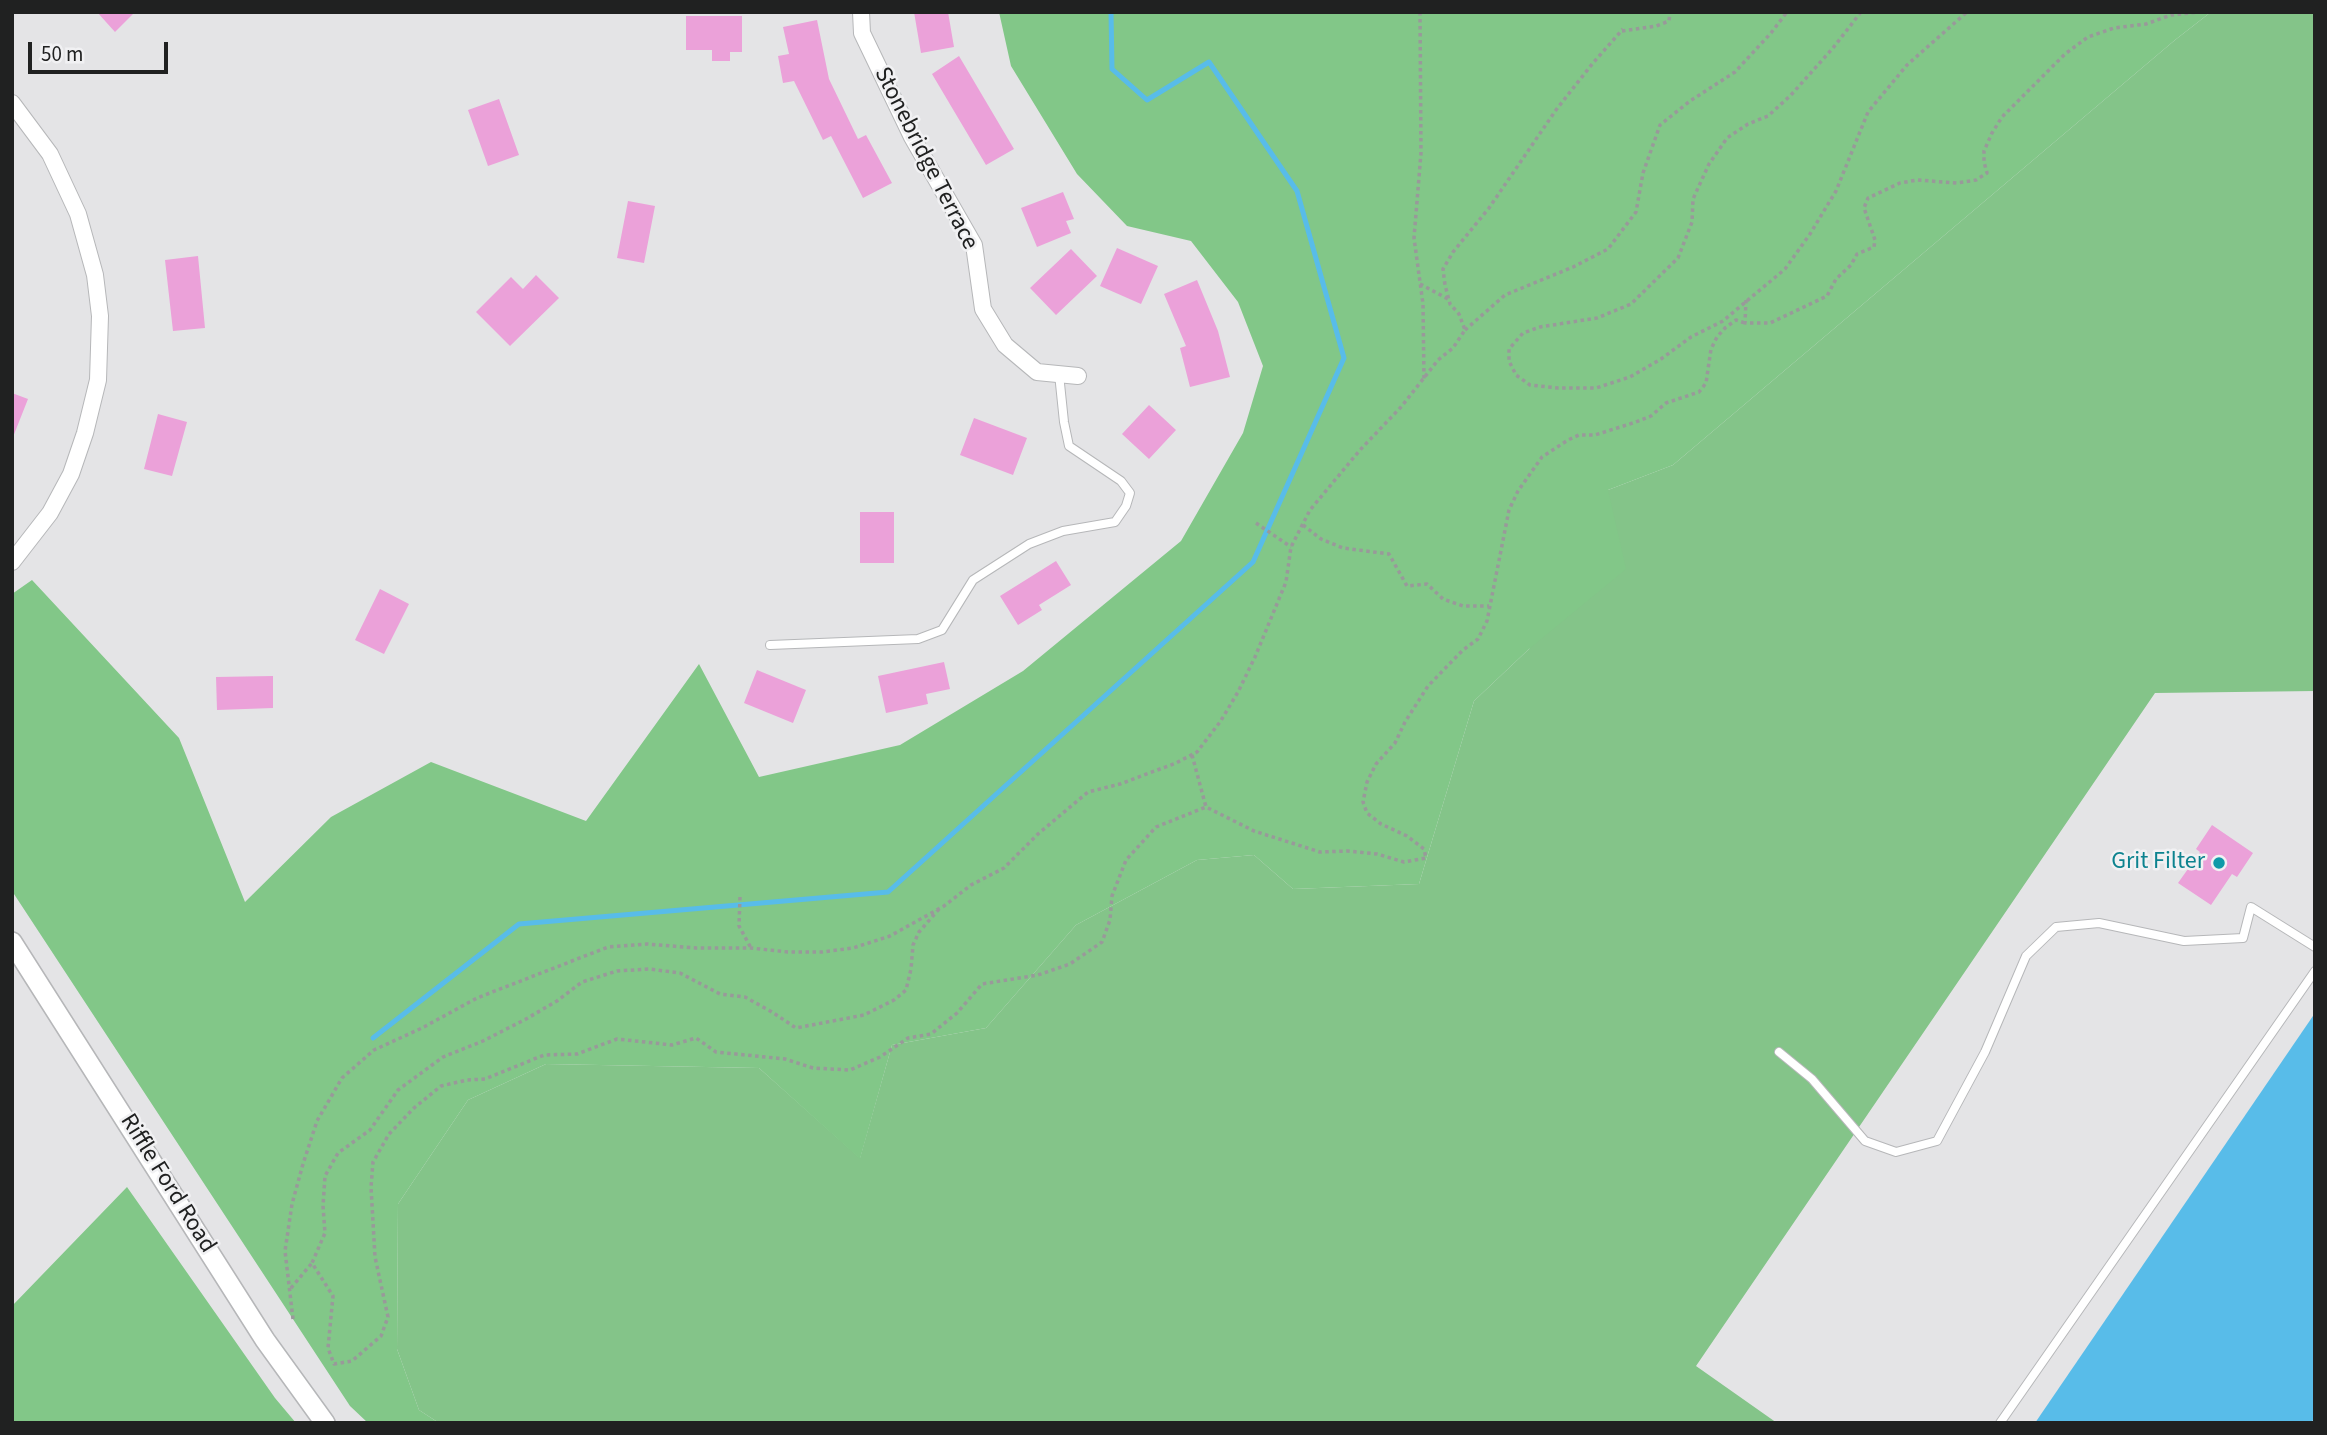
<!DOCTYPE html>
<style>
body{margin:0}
#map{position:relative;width:2327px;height:1435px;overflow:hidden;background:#e4e4e6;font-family:"Source Sans 3",sans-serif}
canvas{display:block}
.frame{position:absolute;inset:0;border:14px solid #202121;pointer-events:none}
.scale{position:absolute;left:28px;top:42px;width:140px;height:32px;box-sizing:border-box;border:4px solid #202121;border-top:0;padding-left:9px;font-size:21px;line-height:24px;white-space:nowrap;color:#202121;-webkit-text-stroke:5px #f1f1f3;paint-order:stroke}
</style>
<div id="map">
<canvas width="2327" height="1435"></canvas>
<div class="frame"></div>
<div class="scale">50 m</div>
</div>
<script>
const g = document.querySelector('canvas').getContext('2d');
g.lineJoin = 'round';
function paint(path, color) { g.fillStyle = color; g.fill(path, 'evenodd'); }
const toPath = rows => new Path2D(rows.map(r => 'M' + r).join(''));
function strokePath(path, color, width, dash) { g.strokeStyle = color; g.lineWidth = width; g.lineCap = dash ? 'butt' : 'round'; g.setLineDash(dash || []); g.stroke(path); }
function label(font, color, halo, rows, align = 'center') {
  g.font = font + ' "Source Sans 3",sans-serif'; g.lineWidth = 5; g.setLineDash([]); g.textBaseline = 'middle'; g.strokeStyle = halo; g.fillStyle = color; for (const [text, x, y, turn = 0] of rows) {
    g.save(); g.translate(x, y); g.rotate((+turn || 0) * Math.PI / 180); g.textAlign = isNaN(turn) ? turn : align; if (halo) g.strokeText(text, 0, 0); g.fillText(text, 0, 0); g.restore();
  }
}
const green = toPath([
 [2211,12,2315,12,2315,691,2155,693,1696,1366,1777,1423,439,1423,419,1410,397,1349,398,1204,468,1100,546,1064,759,1068,860,1158,892,1045,986,1028,1076,925,1197,860,1254,855,1293,889,1419,884,1474,701,1529,649,1608,490,1673,465,2175,40]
]);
const forest = toPath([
 [999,12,2211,12,2175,40,1673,465,1608,490,1626,569,1529,649,1474,701,1419,884,1293,889,1254,855,1197,860,1076,925,986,1028,892,1045,860,1159,759,1068,546,1064,468,1100,398,1204,397,1349,419,1410,439,1423,368,1423,350,1406,12,891,12,594,32,580,179,738,245,902,331,817,431,762,586,821,699,664,759,777,900,745,1023,671,1181,541,1243,433,1263,366,1238,302,1191,241,1127,226,1077,174,1011,66],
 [127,1187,275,1398,296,1423,12,1423,12,1306]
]);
const water = toPath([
 [2315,1013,2315,1417,2311,1423,2035,1423]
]);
const stream = toPath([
 [373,1038,519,924,888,892,1253,562,1344,358,1297,191,1209,62,1147,100,1112,69,1111,12]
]);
const building = toPath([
 [97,12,135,12,115,32],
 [914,12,948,12,954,47,921,53],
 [686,16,742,16,742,52,730,52,730,61,712,61,712,50,686,50],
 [817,20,829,79,858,139,866,135,892,183,863,198,831,136,823,140,794,81,783,83,778,56,789,54,783,27],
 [959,56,1014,149,986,165,932,74],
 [499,99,519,155,488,166,468,110],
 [1063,192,1074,219,1066,221,1071,233,1037,247,1021,208],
 [628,201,655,206,644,263,617,258],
 [1117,248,1158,266,1141,304,1100,286],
 [1071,249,1097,276,1056,315,1030,288],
 [198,256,205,328,173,331,165,260],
 [536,275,559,298,510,346,476,312,511,277,523,289],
 [1197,280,1218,331,1230,377,1190,387,1180,348,1186,346,1164,294],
 [12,393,28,399,13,437,12,437],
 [1149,405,1176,430,1149,459,1122,434],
 [158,414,187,422,172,476,144,469],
 [974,418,1027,438,1013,475,960,455],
 [860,512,894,512,894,563,860,563],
 [1056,561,1071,585,1039,605,1042,610,1018,625,1000,596],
 [380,589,409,604,384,654,355,640],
 [944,662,950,689,926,694,928,704,886,713,878,676],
 [757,670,806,690,793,723,744,703],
 [273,676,273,708,217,710,216,677],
 [2212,825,2253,853,2237,877,2232,874,2211,905,2178,883,2200,852,2196,849]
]);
const path = toPath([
 [1420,12,1421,153,1414,238,1423,304,1424,380],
 [1861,12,1833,48,1791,95,1768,116,1748,124,1727,138,1709,164,1693,199,1692,222,1678,258,1631,304,1597,318,1540,327,1523,333,1509,349,1509,361,1516,375,1530,385,1558,388,1596,388,1630,377,1661,359,1691,337,1723,321,1785,269,1810,234,1836,191,1868,112,1907,65,1967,12],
 [1622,31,1656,26,1669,21,1670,12],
 [1420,284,1448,299],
 [1746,300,1745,323,1770,323,1827,296,1836,279,1851,265,1857,254,1874,247,1875,240,1864,208,1868,198,1900,183,1917,180,1957,183,1976,180,1987,173,1984,162,1984,151,1992,133,2002,117,2065,54,2088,37,2114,28,2146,24,2171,15,2200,12],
 [1465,330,1505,295,1573,267,1608,249,1636,212,1643,173,1660,125,1690,101,1735,72,1771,33,1787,12],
 [1256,523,1291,547],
 [1303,525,1321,539,1343,548,1389,554,1407,586,1427,584,1443,599,1463,606,1489,606],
 [1192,755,1206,807,1254,831,1320,852,1348,851,1377,854,1404,862,1426,858,1424,849,1407,836,1381,824,1367,813,1363,802,1367,782,1376,764,1395,743,1405,722,1428,686,1463,650,1478,639,1487,621,1509,510,1518,491,1542,457,1568,440,1579,435,1595,435,1636,422,1651,416,1666,403,1699,392,1706,383,1711,349,1717,337,1725,328,1736,320,1745,323],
 [740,897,739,926,751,948],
 [939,909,919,932,913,945,911,969,906,990,894,1000,864,1015,796,1028,772,1012,745,997,720,994,680,973,649,969,617,971,582,982,557,1001,526,1019,483,1041,443,1057,398,1090,370,1130,338,1153,325,1176,323,1206,325,1233,312,1263,333,1296,328,1348,334,1364,352,1361,381,1336,388,1317,375,1257,371,1187,373,1162,389,1134,414,1108,441,1086,467,1080,485,1079,544,1055,577,1054,617,1039,672,1045,696,1038,716,1052,785,1059,813,1068,850,1070,880,1057,908,1038,931,1034,957,1013,982,984,1038,975,1070,964,1102,942,1110,920,1112,896,1126,860,1156,827,1206,807],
 [291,1288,312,1263],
 [293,1319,285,1251,292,1204,303,1164,317,1121,342,1078,374,1050,422,1028,477,998,608,947,647,944,696,948,751,948,788,952,822,952,853,948,890,936,944,906,971,885,1004,868,1038,834,1088,792,1120,784,1176,763,1197,752,1220,722,1238,692,1255,657,1286,582,1291,547,1310,510,1360,450,1401,407,1438,360,1453,348,1465,330,1459,314,1450,304,1445,285,1443,269,1453,252,1489,208,1556,110,1593,63,1623,29]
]);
const service = toPath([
 [770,645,918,639,942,630,973,580,1029,544,1063,531,1115,522,1126,506,1130,493,1121,481,1069,446,1064,422,1059,374],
 [1779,1052,1812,1079,1865,1141,1896,1152,1937,1141,1985,1052,2026,956,2056,927,2099,923,2184,941,2243,938,2251,907,2315,947],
 [2000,1423,2315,971]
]);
const minor = toPath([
 [861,12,862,33,912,137,974,245,983,309,1005,345,1037,372,1078,376],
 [12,103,50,154,78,214,95,275,100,316,98,380,85,433,71,474,50,513,12,562]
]);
const tertiary = toPath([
 [12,942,265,1340,325,1423]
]);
const markers = [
 [2219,863,7,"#0f9aa8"]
];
const streetNames = [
 ["Stonebridge Terrace",925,159,63],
 ["Riffle Ford Road",167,1184,58]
];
const cultureNames = [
 ["Grit Filter",2205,863]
];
paint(green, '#84c489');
paint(forest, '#82c788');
paint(water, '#58bce9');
strokePath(stream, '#58bce9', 5);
paint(building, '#eba1d9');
strokePath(service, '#b6b7b9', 10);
strokePath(minor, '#b6b7b9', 18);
strokePath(tertiary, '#b6b7b9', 22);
strokePath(path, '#99999a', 3.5, [3.5, 3.5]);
strokePath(service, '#fff', 8);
strokePath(minor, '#fff', 16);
strokePath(tertiary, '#fff', 19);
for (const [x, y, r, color] of markers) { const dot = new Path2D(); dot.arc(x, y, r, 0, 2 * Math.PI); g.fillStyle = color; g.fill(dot); strokePath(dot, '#f1f1f3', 2.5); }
label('24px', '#202121', '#f1f1f3', streetNames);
label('24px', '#0d838f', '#f1f1f3', cultureNames, 'right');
</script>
